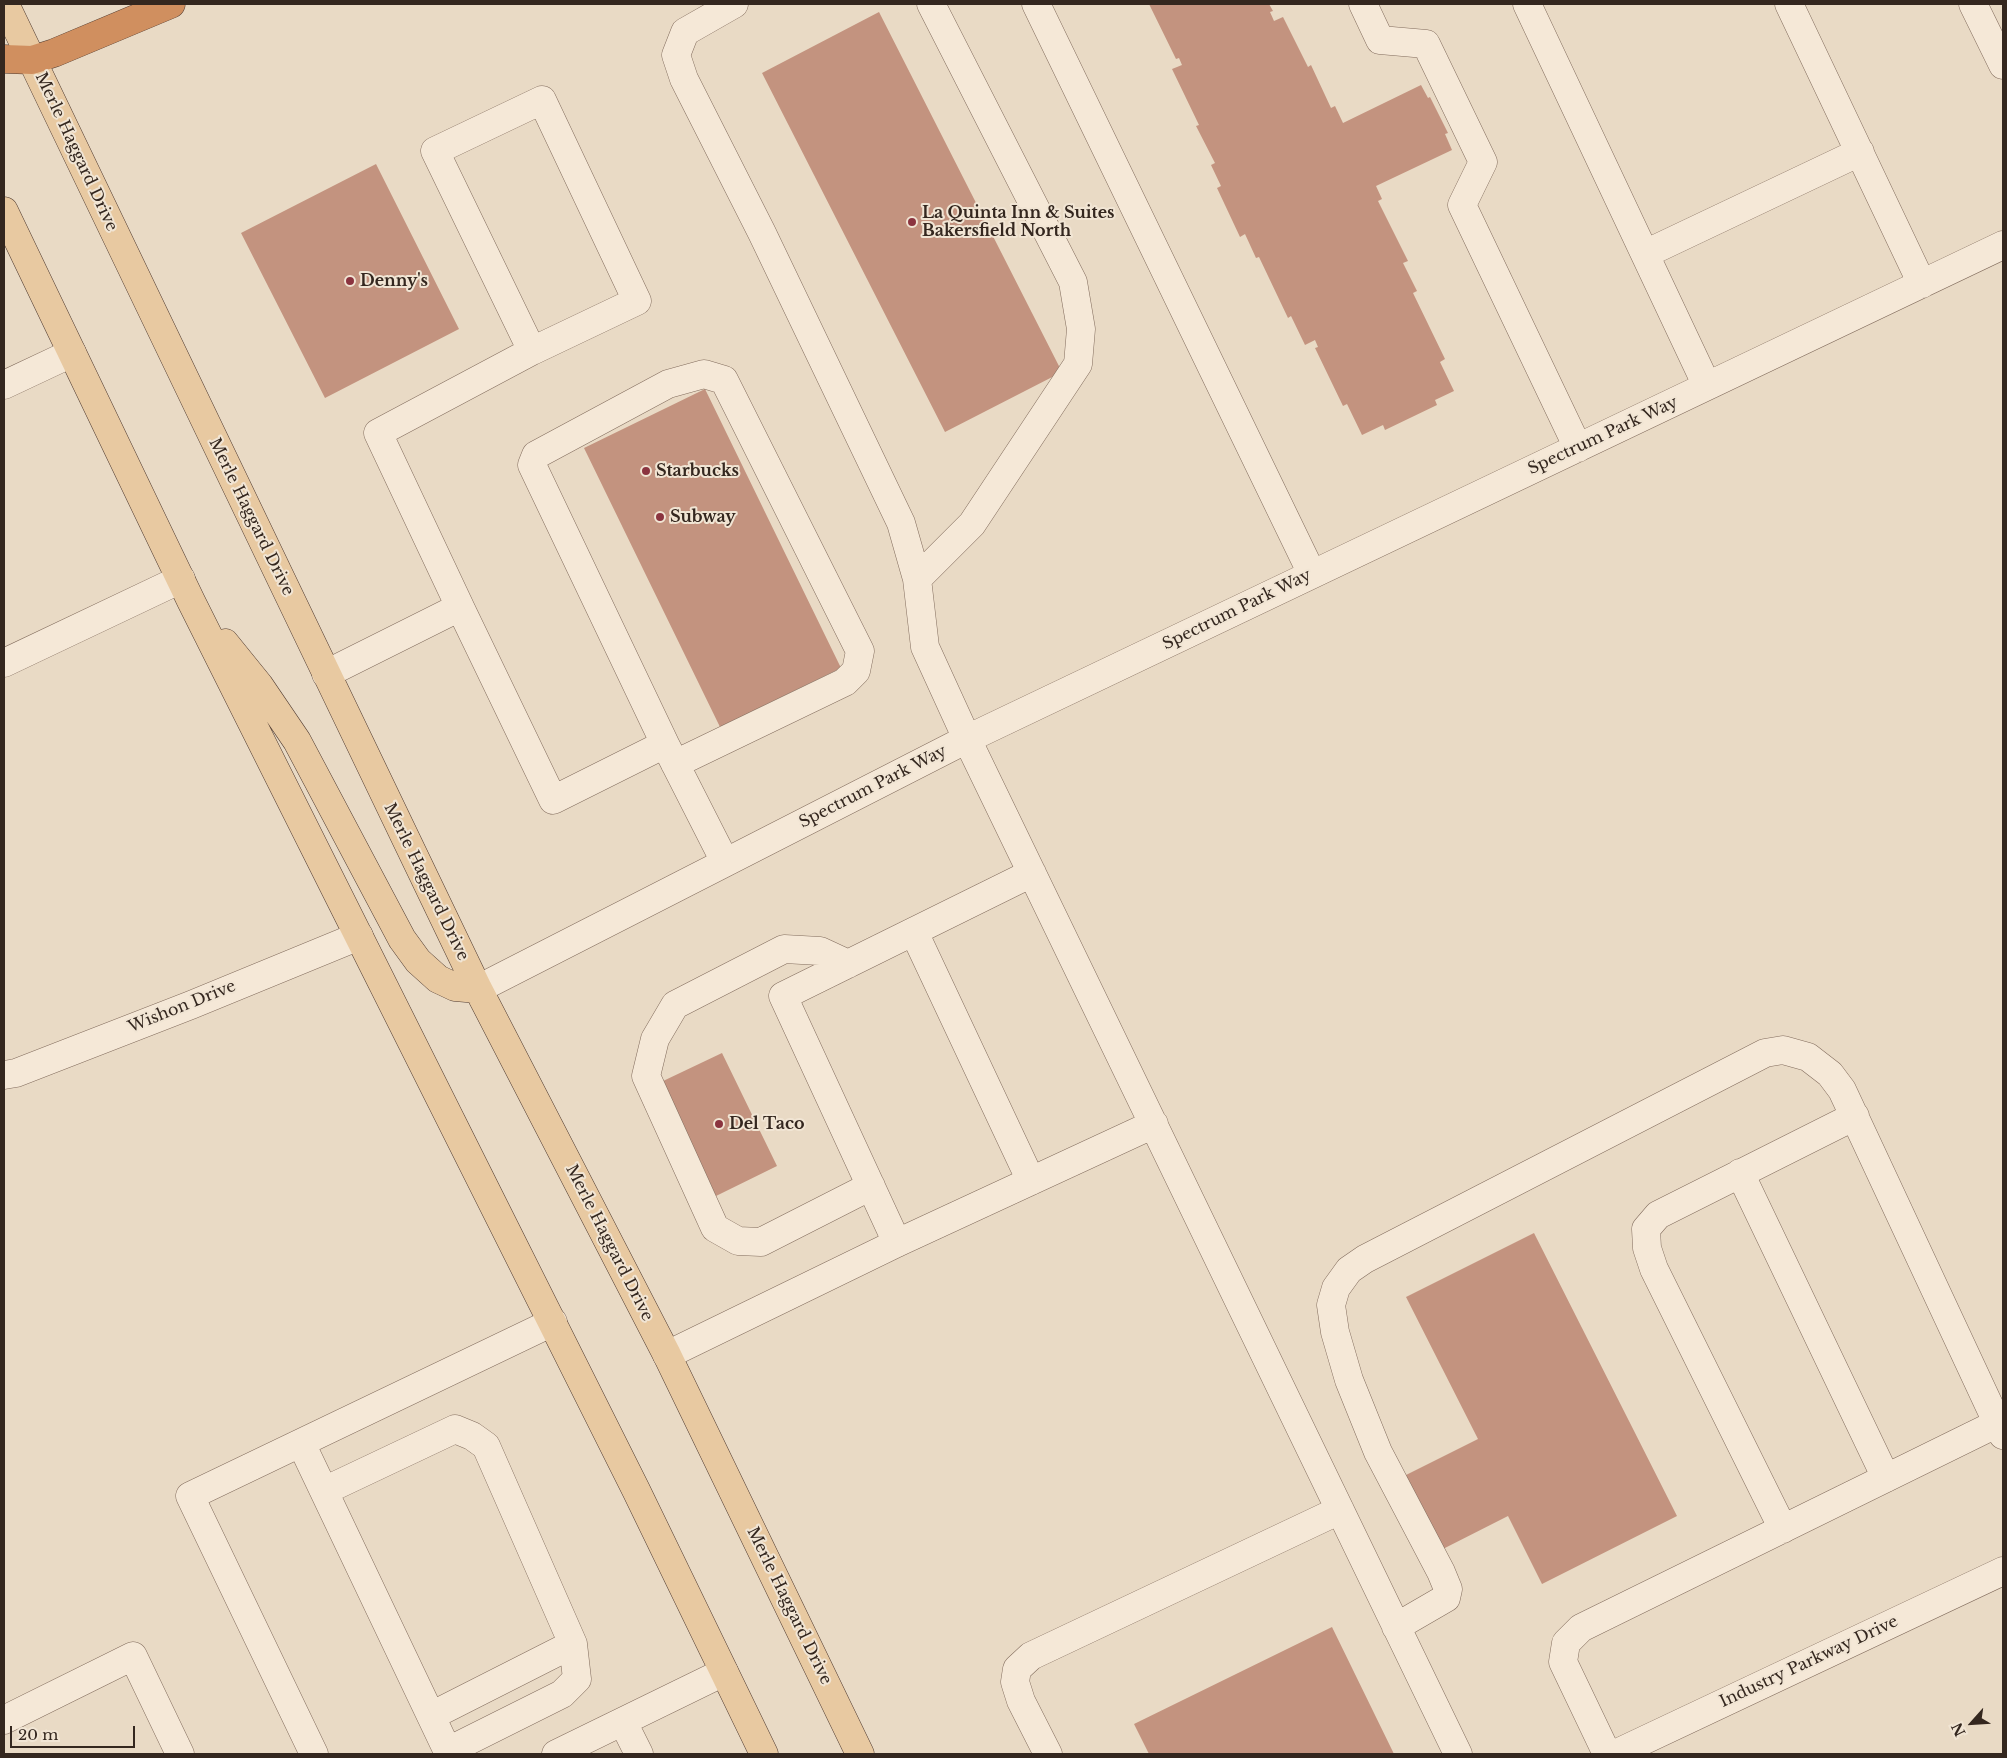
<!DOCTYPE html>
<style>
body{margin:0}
#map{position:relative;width:2007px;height:1758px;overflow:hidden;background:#e9dac5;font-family:"Libre Baskerville",serif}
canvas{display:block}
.frame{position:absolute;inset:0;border:5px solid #34271f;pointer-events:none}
.north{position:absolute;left:1947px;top:1698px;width:50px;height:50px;-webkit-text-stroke:4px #f1e5d4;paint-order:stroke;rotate:244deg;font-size:14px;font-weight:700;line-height:20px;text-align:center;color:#34271f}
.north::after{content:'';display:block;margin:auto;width:18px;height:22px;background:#34271f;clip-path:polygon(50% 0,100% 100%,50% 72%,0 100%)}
.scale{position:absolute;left:10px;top:1726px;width:125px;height:22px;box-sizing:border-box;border:2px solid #34271f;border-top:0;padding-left:6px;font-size:15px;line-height:18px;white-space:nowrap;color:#34271f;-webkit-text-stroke:4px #f1e5d4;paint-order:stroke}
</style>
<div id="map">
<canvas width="2007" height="1758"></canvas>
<div class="frame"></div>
<div class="north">N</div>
<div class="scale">20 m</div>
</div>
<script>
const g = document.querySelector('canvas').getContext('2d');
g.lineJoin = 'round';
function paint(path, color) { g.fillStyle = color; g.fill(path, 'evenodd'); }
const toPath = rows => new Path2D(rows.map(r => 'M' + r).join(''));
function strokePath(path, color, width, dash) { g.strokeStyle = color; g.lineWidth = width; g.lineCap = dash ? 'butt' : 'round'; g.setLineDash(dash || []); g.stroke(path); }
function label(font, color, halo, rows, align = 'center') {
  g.font = font + ' "Libre Baskerville",serif'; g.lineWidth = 4; g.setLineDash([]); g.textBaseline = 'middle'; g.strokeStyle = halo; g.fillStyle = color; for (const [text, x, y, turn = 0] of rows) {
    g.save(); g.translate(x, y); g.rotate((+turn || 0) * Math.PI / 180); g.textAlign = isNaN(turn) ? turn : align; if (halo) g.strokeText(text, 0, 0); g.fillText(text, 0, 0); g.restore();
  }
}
const building = toPath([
 [1149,4,1269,4,1273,11,1270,12,1274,21,1283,17,1308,67,1311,65,1331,108,1335,106,1343,123,1421,85,1428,98,1430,97,1448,133,1445,134,1452,150,1376,186,1382,199,1378,201,1408,261,1403,263,1417,291,1413,293,1445,359,1440,362,1454,391,1435,400,1437,405,1385,430,1383,425,1362,435,1347,404,1343,406,1315,348,1318,347,1315,340,1305,345,1291,316,1288,318,1259,257,1256,258,1245,234,1240,237,1217,188,1221,186,1211,165,1215,163,1196,126,1199,125,1172,69,1182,65,1179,58,1176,59],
 [879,12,1062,372,945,432,762,73],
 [376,164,459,329,325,398,241,233],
 [705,389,841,668,720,727,584,448],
 [722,1053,777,1166,716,1196,661,1082],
 [1534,1233,1677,1516,1542,1584,1508,1516,1437,1552,1400,1478,1478,1439,1406,1297],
 [1332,1627,1394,1754,1149,1754,1134,1724]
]);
const minor = toPath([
 [734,4,685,32,676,55,684,79,762,233,901,523,917,579,925,647,967,739,1458,1754],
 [1036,4,1312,574],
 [1363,4,1380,40,1426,44,1483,162,1462,205,1578,448],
 [1527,4,1707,386],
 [1789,4,1922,284],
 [1973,4,2003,65],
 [1645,254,1860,152],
 [4,385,72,353],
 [917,579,972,524,1078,364,1081,329,1073,282,931,4],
 [460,607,378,433,532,351,637,301,542,100,435,151,532,351],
 [4,663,181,579],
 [326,674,460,607,553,800,665,744,725,862],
 [665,744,532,465,536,455,668,384,704,374,724,380,860,651,856,671,845,682,675,764],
 [914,932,1031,1181],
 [848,964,820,951,784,949,675,1005,655,1039,646,1076,715,1228,738,1241,761,1242,871,1186],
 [478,989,967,739,2003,245],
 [4,1075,16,1073,191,1005,359,936],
 [1740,1173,1886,1478],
 [897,1243,783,996,1032,873],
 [667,1355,897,1243,1154,1124],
 [301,1443,449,1754],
 [324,1491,455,1429,472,1436,486,1446,573,1644,577,1679,562,1694,448,1751],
 [1783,1529,1654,1269,1647,1248,1646,1229,1658,1215,1855,1116],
 [1396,1627,1446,1598,1448,1589,1441,1572,1378,1452,1349,1380,1335,1332,1331,1305,1336,1288,1349,1270,1365,1259,1765,1053,1783,1050,1808,1057,1830,1074,1842,1090,2003,1435],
 [431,1716,573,1644],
 [4,1720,133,1656,180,1754],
 [623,1722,639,1754],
 [314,1754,190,1496,553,1322],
 [556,1754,724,1672],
 [1048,1754,1021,1701,1015,1682,1017,1669,1031,1656,1340,1510],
 [1607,1754,1563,1662,1566,1643,1581,1628,1998,1423],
 [1615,1754,2003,1571]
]);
const major = toPath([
 [5,4,478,989,667,1355,860,1754],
 [4,211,191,601,636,1490,764,1754],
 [225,643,259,685,297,741,402,939,418,961,438,979,455,987,478,989]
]);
const highway = toPath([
 [4,59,32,60,54,53,171,4]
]);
const markers = [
 [912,222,5,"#8b343f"],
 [350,281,5,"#8b343f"],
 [646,471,5,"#8b343f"],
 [660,517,5,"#8b343f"],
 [719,1124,5,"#8b343f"]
];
const streetNames = [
 ["Merle Haggard Drive",76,152,65],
 ["Spectrum Park Way",1603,436,-25],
 ["Merle Haggard Drive",251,517,64],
 ["Spectrum Park Way",1237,610,-26],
 ["Spectrum Park Way",873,787,-27],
 ["Merle Haggard Drive",426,882,64],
 ["Wishon Drive",182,1007,-22],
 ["Merle Haggard Drive",609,1243,63],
 ["Merle Haggard Drive",789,1606,64],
 ["Industry Parkway Drive",1809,1662,-25]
];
const poiNames = [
 ["La Quinta Inn & Suites",922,213],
 ["Bakersfield North",922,231],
 ["Denny's",360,281],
 ["Starbucks",656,471],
 ["Subway",670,517],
 ["Del Taco",729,1124]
];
paint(building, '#c3937f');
strokePath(minor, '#826c5d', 29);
strokePath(major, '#503b31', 29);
strokePath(highway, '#503b31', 29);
strokePath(minor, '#f5e8d7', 28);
strokePath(major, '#e8c9a1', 28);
strokePath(highway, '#d08f5f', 28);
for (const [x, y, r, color] of markers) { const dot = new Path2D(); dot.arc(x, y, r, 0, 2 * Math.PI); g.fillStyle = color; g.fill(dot); strokePath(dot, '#f1e5d4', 2); }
label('16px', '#34271f', '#f1e5d4', streetNames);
label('bold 16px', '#34271f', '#f1e5d4', poiNames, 'left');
</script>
